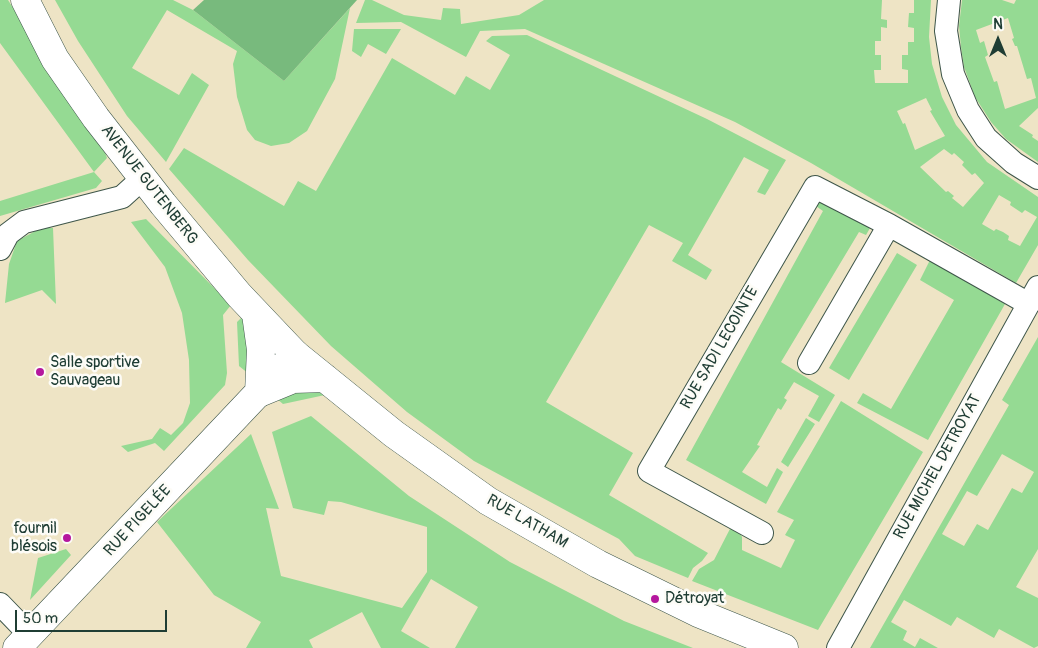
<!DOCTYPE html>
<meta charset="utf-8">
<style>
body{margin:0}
#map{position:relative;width:1038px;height:648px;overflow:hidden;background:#eee4c5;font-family:Pangolin,sans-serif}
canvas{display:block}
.north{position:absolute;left:973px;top:15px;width:50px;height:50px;-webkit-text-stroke:4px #fdfcf7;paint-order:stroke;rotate:0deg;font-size:14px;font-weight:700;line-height:20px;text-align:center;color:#1f3d34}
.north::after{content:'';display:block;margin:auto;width:18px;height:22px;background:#1f3d34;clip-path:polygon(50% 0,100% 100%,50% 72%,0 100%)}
.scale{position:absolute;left:15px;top:610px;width:152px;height:22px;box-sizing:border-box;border:2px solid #1f3d34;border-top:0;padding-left:6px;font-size:15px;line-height:18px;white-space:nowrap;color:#1f3d34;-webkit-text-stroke:4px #fdfcf7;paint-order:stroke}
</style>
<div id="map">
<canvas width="1038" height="648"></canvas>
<div class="north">N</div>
<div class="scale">50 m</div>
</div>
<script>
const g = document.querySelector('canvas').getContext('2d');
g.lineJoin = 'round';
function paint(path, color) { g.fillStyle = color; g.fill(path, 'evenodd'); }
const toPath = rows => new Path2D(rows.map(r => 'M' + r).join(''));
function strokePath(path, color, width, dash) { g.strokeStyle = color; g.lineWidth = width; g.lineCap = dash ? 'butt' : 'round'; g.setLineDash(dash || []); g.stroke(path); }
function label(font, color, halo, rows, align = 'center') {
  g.font = font + ' Pangolin,sans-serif'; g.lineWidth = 5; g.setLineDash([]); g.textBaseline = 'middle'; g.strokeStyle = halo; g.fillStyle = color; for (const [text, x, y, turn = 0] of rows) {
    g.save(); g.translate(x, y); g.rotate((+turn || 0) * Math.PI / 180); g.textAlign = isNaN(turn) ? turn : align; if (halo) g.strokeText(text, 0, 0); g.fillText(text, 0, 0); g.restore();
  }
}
const green = toPath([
 [0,0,8,0,104,150,107,158,94,172,102,181,96,188,0,216,0,201,94,172,0,43],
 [55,0,173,0,193,10,284,81,350,8,335,79,307,131,289,143,271,146,255,140,247,130,237,97,233,64,237,51,167,10,132,68,179,95,192,73,209,85,166,162,127,116,78,41],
 [365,0,372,0,404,15,441,20,443,8,460,9,461,24,519,15,544,0,882,0,881,19,887,20,887,28,881,27,881,41,875,41,875,55,881,55,881,70,874,70,875,83,908,83,908,70,902,69,902,55,908,55,908,42,914,42,914,28,908,27,909,13,914,13,914,0,931,0,929,37,932,64,942,97,956,125,987,162,1038,197,1038,245,1016,283,811,163,735,122,525,29,480,31,466,57,401,22,356,23],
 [926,98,932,110,930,111,945,136,915,150,905,123,903,124,897,111],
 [944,149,952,155,954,153,964,162,962,165,972,175,975,173,984,183,963,207,952,198,954,196,948,191,946,192,920,167],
 [999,195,1011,202,1010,205,1022,213,1025,210,1037,217,1020,246,1008,240,1009,236,1003,232,996,229,994,231,982,224],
 [962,0,1002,0,1014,4,1016,0,1038,0,1038,108,1019,126,1033,135,1032,137,1038,141,1038,162,1006,139,991,122,975,97,964,67,961,47,959,26],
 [1008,18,1014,38,1012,39,1015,46,1017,46,1027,79,1031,78,1036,98,1005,109,997,81,994,82,985,57,988,55,984,41,980,43,976,30],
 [354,29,401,29,386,54,368,44,361,57,352,51],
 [527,35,707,119,786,160,765,195,757,192,769,170,744,157,688,255,712,270,706,280,672,261,683,243,649,225,546,402,633,453,609,495,708,553,702,561,693,568,688,578,635,556,619,539,474,461,407,412,331,346,248,260,169,169,184,148,284,206,298,181,316,191,392,58,455,95,466,76,490,90,510,55,486,41,492,36],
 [819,200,864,217,870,228,866,235,859,232,781,362,835,395,819,422,808,416,819,396,794,382,784,398,787,400,781,410,778,408,757,445,760,446,742,472,767,487,777,468,783,472,766,504,686,460,823,211,813,204],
 [146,219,231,305,223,315,227,373,225,385,164,451,155,443,128,452,121,446,152,439,160,428,171,435,183,423,190,403,189,360,182,313,165,267,131,222],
 [41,228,53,228,56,304,42,290,5,303,9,264,17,241],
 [897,253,917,265,849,380,829,368],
 [930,260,1005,304,928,440,857,403,863,393,891,409,954,300,920,280],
 [242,317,249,332,249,374,239,366,237,322],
 [1038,337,1038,549,1016,587,1038,598,1038,646,1034,648,999,629,994,638,957,617,951,626,904,600,891,622,907,631,903,640,915,647,920,638,938,648,870,648,1009,405,1002,400],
 [1002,454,1034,472,1022,493,1012,488,988,530,977,524,964,546,942,534,967,491,977,496],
 [317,390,325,395,283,404,276,398,282,393],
 [841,401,923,452,818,630,692,581,699,569,714,560,733,523,737,527,742,537,742,550,781,568,795,540,785,535,794,520,777,512],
 [311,416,409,496,510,562,624,621,693,648,455,648,478,607,431,579,401,631,430,648,381,648,362,612,309,640,313,648,246,648,261,622,214,595,157,522,251,434,279,509,266,508,281,576,402,608,427,572,427,527,341,502,328,501,324,515,293,508,272,432],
 [806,418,815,424,788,467,781,462],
 [66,549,71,555,30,600,38,558]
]);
const forest = toPath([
 [204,0,357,0,284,81,193,10]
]);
const minor = toPath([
 [949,0,946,31,953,74,968,110,986,138,1014,163,1038,178],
 [0,249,8,234,24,222,122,197,143,178],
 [809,363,889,225],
 [762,533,649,471,815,187,889,225,1029,304],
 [0,604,30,635],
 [838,648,1038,287]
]);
const tertiary = toPath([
 [295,354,394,434,488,501,598,564,698,613,784,648],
 [259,393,293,379,325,378]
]);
const secondary = toPath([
 [256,314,261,350,259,393],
 [17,648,295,354,239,295,163,204,96,118,55,59,25,0]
]);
const markers = [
 [40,372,5,"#b5179e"],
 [67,538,5,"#b5179e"],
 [655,599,5,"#b5179e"]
];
const streetNames = [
 ["AVENUE GUTENBERG",149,185,52],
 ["RUE SADI LECOINTE",720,348,-60],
 ["RUE MICHEL DETROYAT",938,467,-61],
 ["RUE PIGELÉE",138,521,-47],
 ["RUE LATHAM",527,522,30]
];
const poiNames = [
 ["Salle sportive",50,363],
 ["Sauvageau",50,381],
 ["fournil",57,529,"right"],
 ["blésois",57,547,"right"],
 ["Détroyat",665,599]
];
paint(green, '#95da93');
paint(forest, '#78ba7d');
strokePath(minor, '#3e564a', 24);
strokePath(tertiary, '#3e564a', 29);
strokePath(secondary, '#3e564a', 29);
strokePath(minor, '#fff', 22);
strokePath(tertiary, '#fff', 28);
strokePath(secondary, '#fff', 28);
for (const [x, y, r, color] of markers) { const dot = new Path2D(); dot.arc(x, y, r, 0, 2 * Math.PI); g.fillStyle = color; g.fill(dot); strokePath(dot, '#fdfcf7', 2); }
label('16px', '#1f3d34', '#fdfcf7', streetNames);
label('16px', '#1f3d34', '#fdfcf7', poiNames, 'left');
</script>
